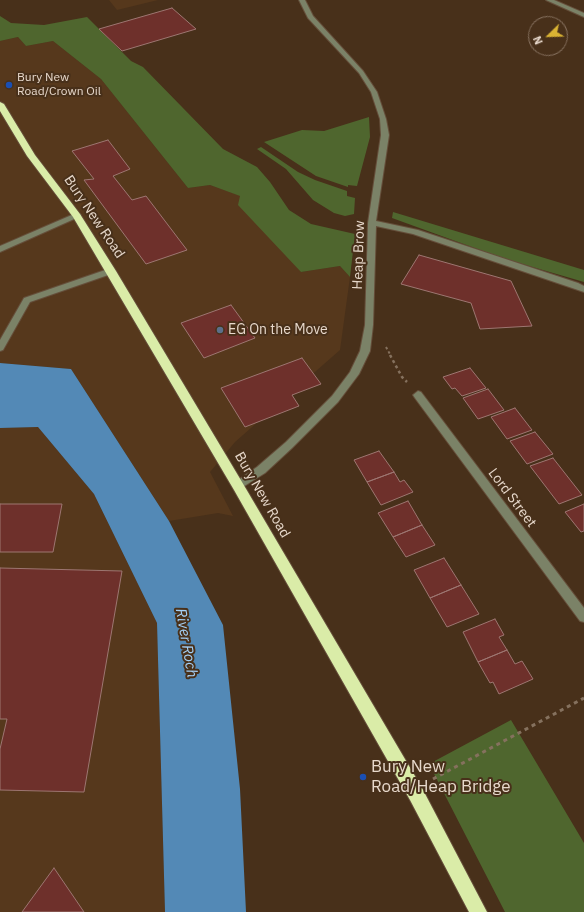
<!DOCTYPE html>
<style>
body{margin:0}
#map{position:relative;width:584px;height:912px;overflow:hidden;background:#48301a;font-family:"IBM Plex Sans",sans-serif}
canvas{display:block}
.north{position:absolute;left:528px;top:16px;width:40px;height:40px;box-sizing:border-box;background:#48301a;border:1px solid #887361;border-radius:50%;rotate:247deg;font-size:11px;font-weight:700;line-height:16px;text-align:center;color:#e7d8cb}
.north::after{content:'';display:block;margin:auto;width:14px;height:18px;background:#dab333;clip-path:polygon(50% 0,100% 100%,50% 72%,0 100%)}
</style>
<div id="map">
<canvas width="584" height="912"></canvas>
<div class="north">N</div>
</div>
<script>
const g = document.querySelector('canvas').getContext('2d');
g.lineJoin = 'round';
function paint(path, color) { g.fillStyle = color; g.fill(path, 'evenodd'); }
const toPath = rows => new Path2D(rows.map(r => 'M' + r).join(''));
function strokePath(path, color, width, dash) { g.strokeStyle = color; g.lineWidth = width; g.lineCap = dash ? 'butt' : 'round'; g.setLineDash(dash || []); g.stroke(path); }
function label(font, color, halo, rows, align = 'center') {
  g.font = font + ' "IBM Plex Sans",sans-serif'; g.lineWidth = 4; g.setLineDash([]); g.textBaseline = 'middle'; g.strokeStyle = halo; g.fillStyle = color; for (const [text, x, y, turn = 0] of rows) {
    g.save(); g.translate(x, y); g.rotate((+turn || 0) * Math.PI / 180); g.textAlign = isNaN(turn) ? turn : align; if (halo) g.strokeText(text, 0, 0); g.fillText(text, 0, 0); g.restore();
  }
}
const built = toPath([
 [109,0,158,0,117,10],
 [18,37,26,46,53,41,101,79,188,188,210,185,241,196,301,272,340,266,350,277,340,350,235,442,210,472,233,516,218,513,169,521,71,369,0,363,0,41],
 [38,427,94,494,157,623,165,912,0,912,0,428]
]);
const green = toPath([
 [0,16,11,23,44,25,87,17,131,61,143,67,223,149,257,167,270,182,289,210,311,224,355,234,350,277,340,266,301,272,238,205,240,196,210,185,188,188,101,79,53,41,26,46,18,37,0,41],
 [369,117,370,137,357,186,348,185,348,187,316,176,264,142,302,130,324,131],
 [261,147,298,172,315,180,347,191,347,196,355,198,354,214,345,216,334,213,313,200,286,169,257,149],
 [393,212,584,270,584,282,505,259,392,218],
 [511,720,584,843,584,912,505,912,429,764]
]);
const water = toPath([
 [0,363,71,369,169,521,223,625,240,789,246,912,165,912,157,623,94,494,38,427,0,428]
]);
const building = toPath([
 [172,8,196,29,122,51,99,29,172,8],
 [108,140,130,169,113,176,132,200,146,196,187,250,146,264,84,180,94,179,72,151,108,140],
 [419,255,511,281,532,326,480,329,471,303,401,284,419,255],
 [231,305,255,338,204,358,181,323,231,305],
 [302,358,321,384,292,395,299,406,245,427,221,388,302,358],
 [470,368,486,388,462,396,455,388,452,389,443,377,470,368],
 [488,389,504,410,478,419,463,398,488,389],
 [515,408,532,430,507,439,491,417,515,408],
 [535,432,553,454,527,464,510,441,535,432],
 [379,451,394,472,367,482,354,460,379,451],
 [553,458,582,495,559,504,530,466,553,458],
 [394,472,400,482,404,480,413,492,381,505,367,482,394,472],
 [408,501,422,525,393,537,378,513,408,501],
 [0,504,62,504,53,552,0,552,0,504],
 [584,504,584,531,581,532,565,512,584,504],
 [422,525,435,545,406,557,393,537,422,525],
 [444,558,461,585,430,598,414,570,444,558],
 [0,568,122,571,84,792,0,790,0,749,7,719,0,719,0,568],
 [461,585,479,614,447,627,430,598,461,585],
 [495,619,504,635,499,637,507,650,478,662,463,632,495,619],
 [507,650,515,664,522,661,533,679,499,694,493,682,490,683,478,662,507,650],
 [54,868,84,912,22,912,54,868]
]);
const pathFar2 = toPath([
 [386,347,391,356]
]);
const pathFar1 = toPath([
 [390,355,402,377,407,382]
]);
const path = toPath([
 [433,779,584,698]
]);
const minor = toPath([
 [299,0,305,0,313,16,363,71,377,92,386,119,389,135,376,221,418,230,578,283,584,286,584,292,413,234,376,226,373,325,370,351,359,374,338,402,292,448,265,473,238,490,234,489,233,486,234,483,257,467,286,442,332,396,350,372,360,351,365,325,368,223,381,135,380,119,371,92,359,73,308,18,299,0],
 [546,0,554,0,584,13,584,17,546,0],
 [74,214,80,214,81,216,0,252,0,246,74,214],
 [111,268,115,271,114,273,30,302,3,350,0,351,0,340,24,298,111,268],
 [418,391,421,392,584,608,584,622,580,621,415,398,413,395,418,391]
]);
const highway = toPath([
 [0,102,4,104,35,155,80,214,116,271,242,482,422,788,487,912,469,912,410,800,234,490,73,217,27,156,0,111,0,102]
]);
const markers = [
 [9,85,4,"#1a4fb4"],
 [220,330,4,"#5c6f8a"],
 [363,777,4,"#1a4fb4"]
];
const farPoinames = [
 ["Bury New",17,78],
 ["Road/Crown Oil",17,92]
];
const streetNames = [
 ["Bury New Road",94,217,56],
 ["Heap Brow",359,255,-88],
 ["Bury New Road",262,495,60],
 ["Lord Street",512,498,53]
];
const poiNames = [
 ["EG On the Move",228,330]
];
const waterNames = [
 ["River Roch",186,643,80]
];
const nearPoinames = [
 ["Bury New",371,767],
 ["Road/Heap Bridge",371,787]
];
paint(built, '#56381c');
paint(green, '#4f662e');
paint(water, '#5389b6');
paint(building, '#6e302b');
strokePath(building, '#9d7671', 1);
strokePath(minor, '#654e3a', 2);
strokePath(highway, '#654e3a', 2);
strokePath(pathFar2, '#85715e', 2, [2.5, 2.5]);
strokePath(pathFar1, '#85715e', 2.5, [3, 3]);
strokePath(path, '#85715e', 3, [4, 4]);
paint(minor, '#7b8267');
paint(highway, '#daeca8');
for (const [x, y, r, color] of markers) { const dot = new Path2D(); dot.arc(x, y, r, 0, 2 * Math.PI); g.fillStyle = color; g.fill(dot); strokePath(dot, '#48301a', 1.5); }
label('12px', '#e7d8cb', '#48301a', farPoinames, 'left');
label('14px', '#e7d8cb', '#48301a', streetNames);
label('14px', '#e7d8cb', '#48301a', poiNames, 'left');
label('italic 15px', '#a4d0f7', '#48301a', waterNames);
label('17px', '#e7d8cb', '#48301a', nearPoinames, 'left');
</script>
